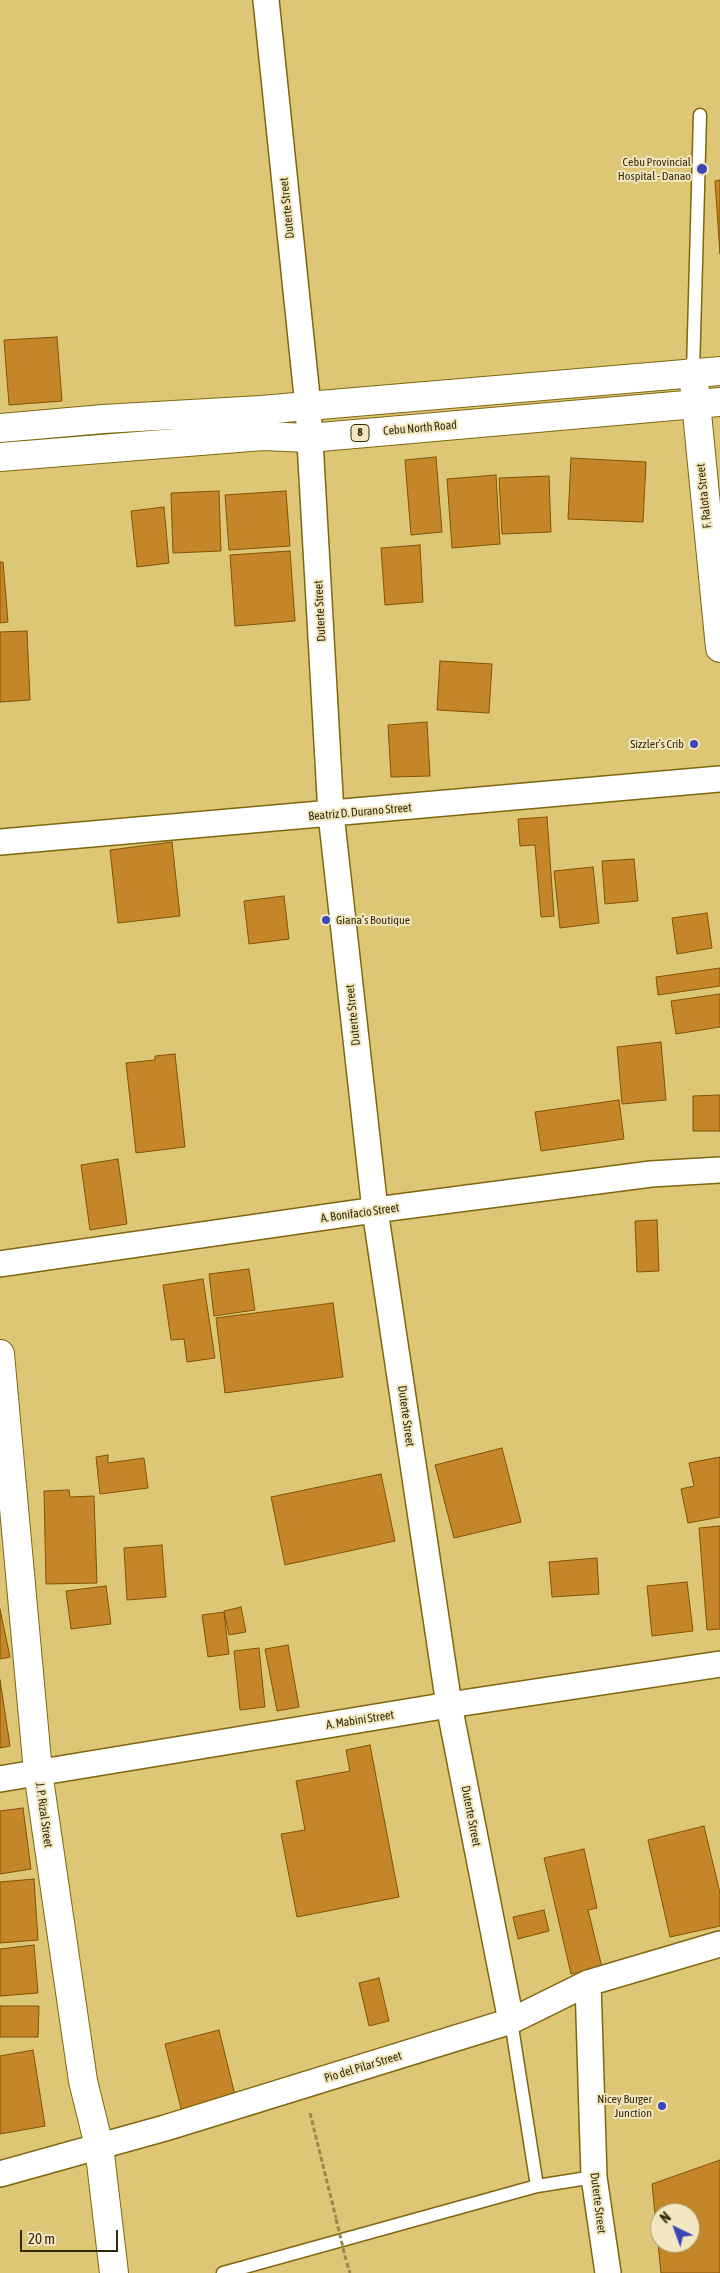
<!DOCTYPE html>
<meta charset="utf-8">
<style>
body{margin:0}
#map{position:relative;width:720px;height:2273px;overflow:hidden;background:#dec677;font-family:"Asap Condensed",sans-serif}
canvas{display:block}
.north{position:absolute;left:650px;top:2203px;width:50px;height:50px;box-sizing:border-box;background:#f3e7c1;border:1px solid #a79c77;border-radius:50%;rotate:318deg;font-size:14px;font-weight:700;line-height:20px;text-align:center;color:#352b09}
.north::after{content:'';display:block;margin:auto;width:18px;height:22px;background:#3b46b9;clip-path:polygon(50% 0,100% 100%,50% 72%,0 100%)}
.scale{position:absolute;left:20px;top:2230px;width:98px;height:22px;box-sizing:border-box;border:2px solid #352b09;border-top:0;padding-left:6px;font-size:15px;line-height:18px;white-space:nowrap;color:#352b09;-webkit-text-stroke:4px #f3e7c1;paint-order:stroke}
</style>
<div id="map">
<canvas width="720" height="2273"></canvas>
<div class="north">N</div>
<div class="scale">20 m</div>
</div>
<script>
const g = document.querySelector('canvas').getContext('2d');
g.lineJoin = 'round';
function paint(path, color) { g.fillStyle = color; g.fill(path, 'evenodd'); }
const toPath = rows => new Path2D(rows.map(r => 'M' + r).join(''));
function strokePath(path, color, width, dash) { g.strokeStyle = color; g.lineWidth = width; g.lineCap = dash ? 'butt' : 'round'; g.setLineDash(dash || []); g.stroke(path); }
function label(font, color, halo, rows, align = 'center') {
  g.font = font + ' "Asap Condensed",sans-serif'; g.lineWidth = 4; g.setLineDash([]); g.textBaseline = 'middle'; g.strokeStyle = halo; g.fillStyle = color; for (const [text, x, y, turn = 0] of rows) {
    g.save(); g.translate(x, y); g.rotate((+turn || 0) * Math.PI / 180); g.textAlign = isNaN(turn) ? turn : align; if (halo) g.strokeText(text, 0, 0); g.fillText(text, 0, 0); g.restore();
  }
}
const building = toPath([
 [720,180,720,254,715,181,720,180],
 [57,337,62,401,9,405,4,340,57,337],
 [436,457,442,532,411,535,405,460,436,457],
 [571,458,646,462,643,522,568,519,571,458],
 [496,475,500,544,452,548,447,479,496,475],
 [549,476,551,532,502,534,499,478,549,476],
 [219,491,221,551,173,553,171,493,219,491],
 [286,491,290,546,229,550,225,495,286,491],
 [164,507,169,563,137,567,131,511,164,507],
 [420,545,423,602,385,605,381,548,420,545],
 [290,551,295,621,235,626,230,555,290,551],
 [0,562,3,562,8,622,0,623,0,562],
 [27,631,30,700,0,702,0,632,27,631],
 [440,661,492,664,489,713,437,710,440,661],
 [427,722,430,776,391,777,388,725,427,722],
 [547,817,554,916,541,917,535,845,520,846,518,819,547,817],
 [172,842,180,916,118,923,110,850,172,842],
 [634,859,638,901,605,904,602,861,634,859],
 [593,867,599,923,560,928,554,871,593,867],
 [284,896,289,939,249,944,244,901,284,896],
 [707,913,712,948,677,954,672,918,707,913],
 [720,968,720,986,658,995,656,977,720,968],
 [720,994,720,1027,676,1034,671,1001,720,994],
 [661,1042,666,1100,622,1104,617,1047,661,1042],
 [175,1054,185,1147,136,1153,126,1063,155,1060,155,1056,175,1054],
 [720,1095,720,1131,693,1131,693,1096,720,1095],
 [619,1100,624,1139,541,1151,535,1112,619,1100],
 [118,1159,127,1224,90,1230,81,1165,118,1159],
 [657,1220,659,1271,637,1272,635,1221,657,1220],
 [249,1269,255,1310,214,1316,209,1274,249,1269],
 [203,1279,215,1358,187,1362,184,1339,171,1340,163,1285,203,1279],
 [333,1303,343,1377,225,1393,216,1318,333,1303],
 [502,1448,521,1522,454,1538,435,1465,502,1448],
 [108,1455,108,1463,144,1458,148,1488,100,1494,96,1457,108,1455],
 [720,1457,720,1517,688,1523,681,1489,694,1486,689,1463,720,1457],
 [381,1474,395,1541,285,1565,271,1497,381,1474],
 [69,1490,70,1497,94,1496,97,1583,46,1584,44,1491,69,1490],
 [720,1526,720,1629,707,1630,699,1528,720,1526],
 [162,1545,166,1597,127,1600,124,1548,162,1545],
 [597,1558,599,1594,552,1597,549,1562,597,1558],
 [687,1582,693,1631,652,1636,647,1586,687,1582],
 [106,1586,111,1624,71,1629,66,1591,106,1586],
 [241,1607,246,1632,229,1635,224,1611,241,1607],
 [0,1609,10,1657,0,1659,0,1609],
 [224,1612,229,1654,208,1657,202,1615,224,1612],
 [288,1645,299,1707,277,1711,265,1649,288,1645],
 [259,1648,265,1707,240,1710,234,1651,259,1648],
 [0,1680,10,1746,0,1748,0,1680],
 [370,1745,399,1897,297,1917,281,1834,305,1830,296,1781,350,1771,346,1750,370,1745],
 [23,1808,31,1869,0,1874,0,1811,23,1808],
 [704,1826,720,1893,720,1926,670,1937,648,1840,704,1826],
 [584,1849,597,1908,588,1910,602,1967,571,1974,544,1858,584,1849],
 [34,1879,38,1940,0,1943,0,1882,34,1879],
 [544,1910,549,1931,518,1939,513,1917,544,1910],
 [34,1945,38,1993,0,1996,0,1949,34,1945],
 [379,1978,389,2021,369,2026,359,1983,379,1978],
 [0,2006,39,2006,38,2037,0,2037,0,2006],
 [219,2030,235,2095,181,2109,165,2044,219,2030],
 [33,2050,45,2126,0,2134,0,2056,33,2050],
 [720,2160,720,2273,661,2273,652,2184,720,2160],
 [660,2213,690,2213,690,2243,660,2243,660,2213]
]);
const path = toPath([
 [310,2113,336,2218],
 [347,2263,350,2273]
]);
const service = toPath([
 [693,372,700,115],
 [511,2021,537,2186],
 [223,2273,537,2186,594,2177]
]);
const minor = toPath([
 [266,0,308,406,331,814,375,1210,449,1705,511,2021],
 [0,842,720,779],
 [0,1264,375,1210,651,1174,720,1170],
 [0,1779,449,1705,720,1664],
 [588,1983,594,2177,608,2273],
 [0,2174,165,2128,511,2021,588,1983,720,1944]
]);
const tertiary = toPath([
 [693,372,720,648],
 [0,1354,38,1772,83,2081,99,2146,114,2273]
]);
const trunk = toPath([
 [0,428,103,419,261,410,720,371],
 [0,457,263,436,309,438,720,402]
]);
const pathBridge = toPath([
 [336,2219,346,2260]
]);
const markers = [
 [702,169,6,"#3b46b9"],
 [694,744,5,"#3b46b9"],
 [326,920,5,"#3b46b9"],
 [662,2106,5,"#3b46b9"]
];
const shields = [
 [360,433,18]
];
const shieldNames = [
 ["8",360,433]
];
const poiNames = [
 ["Cebu Provincial",691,162],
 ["Hospital - Danao",691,176],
 ["Sizzler’s Crib",684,744],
 ["Giana’s Boutique",336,920,"left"],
 ["Nicey Burger",652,2099],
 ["Junction",652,2113]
];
const streetNames = [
 ["Duterte Street",287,208,-96],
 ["Cebu North Road",420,428,-5],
 ["F. Ralota Street",704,496,-96],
 ["Duterte Street",320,611,-93],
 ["Beatriz D. Durano Street",360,812,-5],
 ["Duterte Street",353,1015,-96],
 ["A. Bonifacio Street",360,1213,-8],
 ["Duterte Street",406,1416,82],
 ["A. Mabini Street",360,1720,-9],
 ["J. P. Rizal Street",44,1815,82],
 ["Duterte Street",471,1816,79],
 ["Pio del Pilar Street",363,2067,-17],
 ["Duterte Street",598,2203,83]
];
paint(building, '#c48628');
strokePath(building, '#815402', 1);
strokePath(service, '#7e670e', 15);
strokePath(minor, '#7e670e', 28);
strokePath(tertiary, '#7e670e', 30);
strokePath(trunk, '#7e670e', 30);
strokePath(path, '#9a884b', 3, [5, 2.5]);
strokePath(service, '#fff', 12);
strokePath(minor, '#fff', 25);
strokePath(tertiary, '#fff', 28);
strokePath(trunk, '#fff', 28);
strokePath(pathBridge, '#9a884b', 3, [5, 2.5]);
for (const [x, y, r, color] of markers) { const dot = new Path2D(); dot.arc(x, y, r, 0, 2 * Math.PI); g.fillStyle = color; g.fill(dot); strokePath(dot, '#f3e7c1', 2); }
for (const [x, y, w] of shields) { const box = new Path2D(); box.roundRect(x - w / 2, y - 8.5, w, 17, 4); g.fillStyle = '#f3e7c1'; g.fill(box); strokePath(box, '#352b09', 1); }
label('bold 11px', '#352b09', null, shieldNames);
label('12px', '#352b09', '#f3e7c1', poiNames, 'right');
label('12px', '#352b09', '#f3e7c1', streetNames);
</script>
